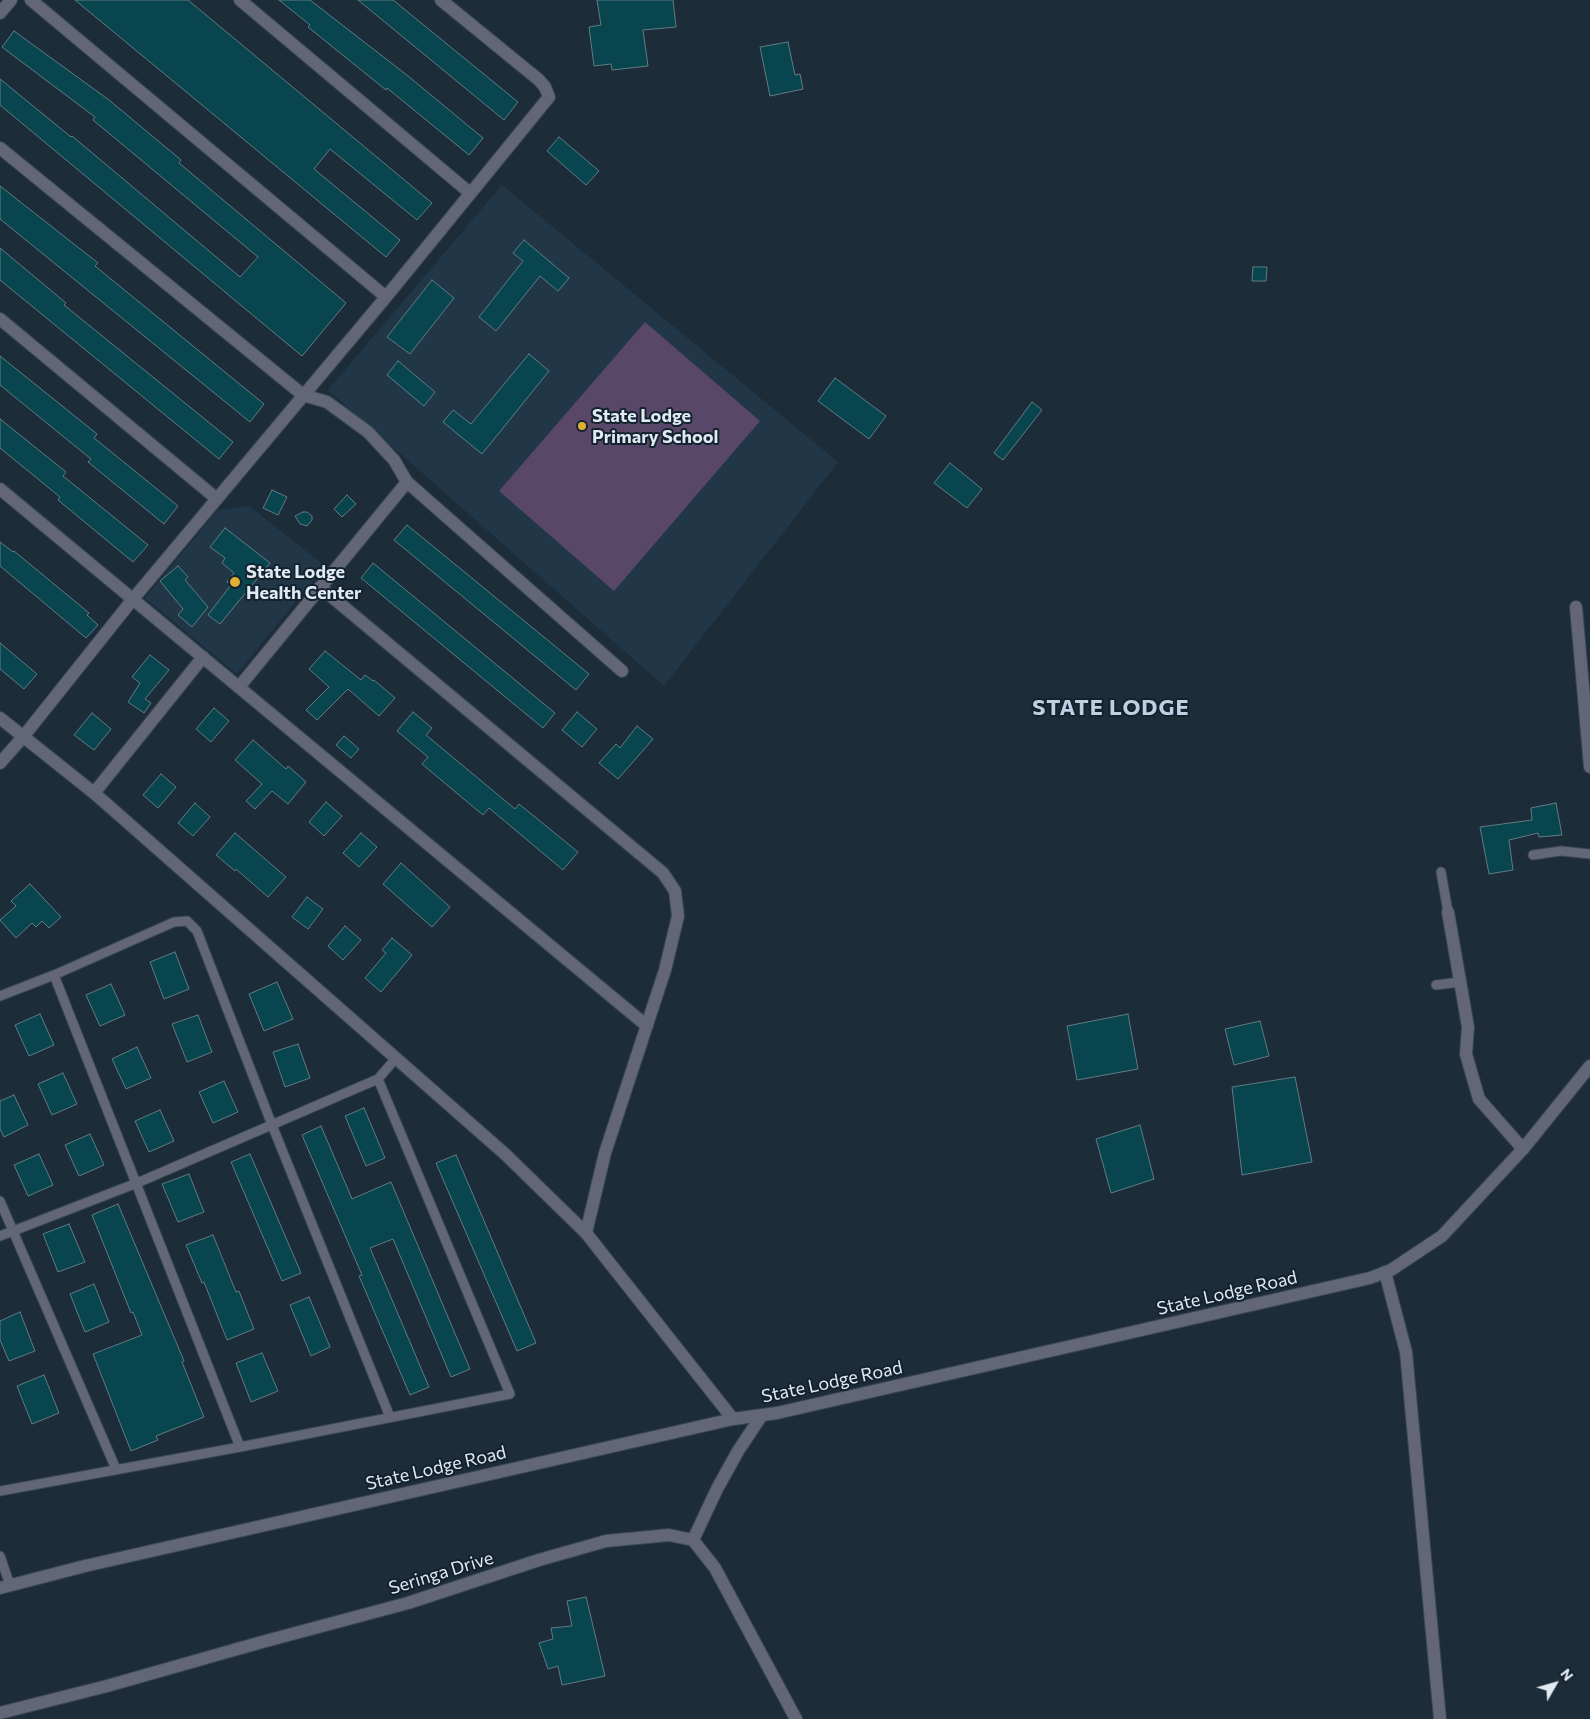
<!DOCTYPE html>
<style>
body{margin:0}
#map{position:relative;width:1590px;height:1719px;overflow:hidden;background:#1c2c39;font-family:Commissioner,sans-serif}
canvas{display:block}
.north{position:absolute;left:1530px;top:1659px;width:50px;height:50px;-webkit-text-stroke:4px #13222f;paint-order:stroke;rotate:52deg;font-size:14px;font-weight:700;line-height:20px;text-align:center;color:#e0eaf3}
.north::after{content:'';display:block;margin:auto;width:18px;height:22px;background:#e0eaf3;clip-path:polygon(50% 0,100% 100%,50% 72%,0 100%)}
</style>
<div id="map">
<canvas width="1590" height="1719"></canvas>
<div class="north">N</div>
</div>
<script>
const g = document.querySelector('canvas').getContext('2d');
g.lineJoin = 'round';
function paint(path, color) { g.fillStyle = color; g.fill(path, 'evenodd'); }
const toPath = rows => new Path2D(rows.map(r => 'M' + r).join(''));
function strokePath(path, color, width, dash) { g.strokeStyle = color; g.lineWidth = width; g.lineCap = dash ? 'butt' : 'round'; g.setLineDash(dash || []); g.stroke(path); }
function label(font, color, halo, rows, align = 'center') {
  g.font = font + ' Commissioner,sans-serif'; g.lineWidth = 4; g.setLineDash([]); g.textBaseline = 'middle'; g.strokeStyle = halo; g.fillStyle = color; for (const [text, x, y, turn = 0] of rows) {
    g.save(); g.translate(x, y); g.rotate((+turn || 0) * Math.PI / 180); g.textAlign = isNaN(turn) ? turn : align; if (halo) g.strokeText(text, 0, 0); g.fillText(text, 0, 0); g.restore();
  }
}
const built = toPath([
 [502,185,838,462,664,686,328,390],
 [249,506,325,566,237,674,145,598,218,510]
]);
const green = toPath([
 [645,322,760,421,614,591,499,491]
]);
const building = toPath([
 [75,0,188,0,432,203,417,220,330,149,314,169,400,240,386,257,75,0],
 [279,0,310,0,408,76,483,138,469,155,387,88,386,90,308,27,310,25,279,0],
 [358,0,393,0,518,102,504,120,358,0],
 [597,0,673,0,676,27,643,30,648,66,612,70,611,64,594,66,589,27,601,25,597,0],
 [14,31,109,100,181,160,179,163,346,303,302,356,0,105,0,79,71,137,72,136,240,277,258,257,93,120,95,117,2,47,14,31],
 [788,42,795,75,800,74,803,89,770,96,760,47,788,42],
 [559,137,599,171,586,185,547,151,559,137],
 [0,186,98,263,95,266,264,404,250,422,0,219,0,186],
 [524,240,569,278,558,291,540,276,496,331,479,317,523,261,513,253,524,240],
 [0,248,66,303,64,305,233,442,219,459,0,280,0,248],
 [1253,267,1267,267,1266,281,1252,281,1253,267],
 [432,280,454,298,410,354,387,337,432,280],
 [529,354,549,371,482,454,443,422,453,410,471,424,529,354],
 [0,356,97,434,94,438,178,506,164,524,88,462,91,459,0,385,0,356],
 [398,361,435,392,424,406,387,375,398,361],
 [835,378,886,416,869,439,818,401,835,378],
 [1032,402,1042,410,1003,460,994,453,1032,402],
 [0,419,66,472,63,476,148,545,133,562,58,500,60,497,0,448,0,419],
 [950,463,982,489,967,508,934,483,950,463],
 [272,490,287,497,278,515,263,508,272,490],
 [347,495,356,504,342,517,334,509,347,495],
 [303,512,307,512,312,516,312,520,307,526,300,524,295,516,303,512],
 [407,525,589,674,576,690,394,540,407,525],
 [225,528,270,563,220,624,208,615,231,585,227,582,234,573,222,563,225,558,210,547,225,528],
 [0,542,13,552,14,551,89,613,87,615,98,625,86,638,0,566,0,542],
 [373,563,555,713,543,728,361,578,373,563],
 [178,566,188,577,185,580,208,607,192,627,178,615,183,609,160,581,178,566],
 [0,643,37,674,24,689,0,669,0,643],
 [325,651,361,680,365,675,373,681,374,680,395,698,379,716,348,689,317,720,306,710,329,687,309,669,325,651],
 [150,655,169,670,145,699,151,703,144,713,128,702,140,683,132,677,150,655],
 [214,708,229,721,211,742,196,729,214,708],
 [413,712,432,728,426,735,515,809,519,804,578,852,563,870,489,808,483,815,422,764,428,757,397,731,413,712],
 [577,712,597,729,582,747,562,730,577,712],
 [92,713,111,729,94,750,74,735,92,713],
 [637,726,653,739,618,779,599,763,616,744,620,748,637,726],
 [344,736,359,749,351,758,336,745,344,736],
 [253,740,286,769,288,766,306,782,288,804,272,791,255,809,246,801,262,784,235,760,253,740],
 [161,774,176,787,158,808,143,795,161,774],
 [326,802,342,816,324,836,309,822,326,802],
 [195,803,210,817,193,836,178,823,195,803],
 [1556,803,1562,835,1539,837,1538,833,1509,840,1513,870,1489,874,1480,827,1532,820,1531,808,1556,803],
 [235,833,286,877,268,897,236,869,235,871,216,855,235,833],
 [361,833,377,847,359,867,343,853,361,833],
 [401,863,450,907,432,927,383,884,401,863],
 [30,884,61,917,49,928,42,921,36,927,32,923,16,938,0,920,16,906,11,901,30,884],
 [307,897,323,909,308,929,292,917,307,897],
 [345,926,361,940,343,960,328,946,345,926],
 [392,938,412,955,381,992,365,978,386,953,382,950,392,938],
 [175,952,189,989,164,999,150,962,175,952],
 [277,982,293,1019,264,1031,249,994,277,982],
 [111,984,125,1015,100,1026,86,995,111,984],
 [40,1014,54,1045,29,1056,15,1025,40,1014],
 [1128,1014,1138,1069,1077,1080,1067,1026,1128,1014],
 [198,1015,212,1052,187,1062,172,1024,198,1015],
 [1260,1021,1269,1056,1234,1065,1225,1029,1260,1021],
 [298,1044,310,1078,285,1087,273,1052,298,1044],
 [137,1047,151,1078,126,1089,112,1059,137,1047],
 [63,1073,77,1104,52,1115,38,1084,63,1073],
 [1295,1077,1312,1162,1242,1175,1232,1087,1295,1077],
 [224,1081,238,1112,213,1123,199,1092,224,1081],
 [14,1095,28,1125,4,1137,0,1129,0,1101,14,1095],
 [364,1108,385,1158,366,1166,345,1116,364,1108],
 [160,1110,174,1141,149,1152,135,1121,160,1110],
 [1140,1125,1154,1179,1111,1193,1096,1139,1140,1125],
 [321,1126,352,1199,391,1182,470,1369,451,1377,393,1239,370,1248,429,1387,410,1395,359,1276,362,1275,302,1135,321,1126],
 [90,1134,104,1165,79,1176,65,1145,90,1134],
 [39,1154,53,1185,28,1196,14,1165,39,1154],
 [250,1154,301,1273,282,1281,231,1162,250,1154],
 [456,1155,536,1343,517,1351,436,1163,456,1155],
 [189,1174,204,1212,178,1222,162,1184,189,1174],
 [118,1204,184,1361,182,1362,204,1417,156,1436,158,1440,131,1451,93,1354,142,1335,133,1312,131,1313,92,1215,118,1204],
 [69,1224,85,1262,58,1272,43,1234,69,1224],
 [213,1235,236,1292,239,1291,254,1329,227,1340,204,1282,202,1283,186,1245,213,1235],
 [94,1284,109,1322,85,1332,70,1294,94,1284],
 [309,1297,330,1347,311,1356,290,1305,309,1297],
 [20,1312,35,1351,9,1361,0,1340,0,1321,20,1312],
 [262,1353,278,1391,251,1402,236,1363,262,1353],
 [44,1375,59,1413,32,1424,17,1386,44,1375],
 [586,1597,605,1676,562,1685,558,1666,548,1669,539,1643,553,1639,551,1628,572,1626,567,1601,586,1597]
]);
const service = toPath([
 [1533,855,1561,851,1590,854],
 [1441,872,1448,912],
 [54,975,240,1447],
 [1436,985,1460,982],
 [0,996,54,975,174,922,187,921,197,931,272,1125,390,1417],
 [0,1201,116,1469],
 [0,1236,137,1183,378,1079,396,1058],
 [0,1491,240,1447,510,1394,378,1079],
 [0,1556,10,1585]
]);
const minor = toPath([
 [31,0,386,297],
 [240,0,470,193],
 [0,13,11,0],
 [0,148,303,395,327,402,368,432,394,460,407,482,622,671],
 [0,319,217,499],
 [0,489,647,1026],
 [320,587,663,873,675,891,678,916,665,970,605,1153,586,1233],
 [1576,607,1590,767],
 [239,687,407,482],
 [0,718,94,793,505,1154,586,1233,733,1419],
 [0,763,23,737,133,599,386,297,549,97,545,87,539,80,441,0],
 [94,793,203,657],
 [1448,912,1468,1027,1466,1054,1472,1075,1479,1099,1523,1149],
 [1385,1272,1406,1352,1440,1719],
 [693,1540,717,1489,738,1451,762,1415],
 [0,1713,107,1686,262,1642,408,1603,539,1560,606,1541,669,1535,693,1540,715,1568,796,1719]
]);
const tertiary = toPath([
 [0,1588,85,1566,733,1419,777,1413,1370,1278,1391,1270,1442,1236,1523,1149,1590,1066]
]);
const markers = [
 [582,426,5,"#e1af34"],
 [235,582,6,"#e1af34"]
];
const poiNames = [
 ["State Lodge",592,416],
 ["Primary School",592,437],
 ["State Lodge",246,572],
 ["Health Center",246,593]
];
const streetNames = [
 ["State Lodge Road",1227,1293,-13],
 ["State Lodge Road",832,1382,-12],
 ["State Lodge Road",436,1468,-13],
 ["Seringa Drive",441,1573,-17]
];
const districtNames = [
 ["STATE LODGE",1111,708]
];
paint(built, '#213748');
paint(green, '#584768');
paint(building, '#08454f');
strokePath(building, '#617c82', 1);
strokePath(service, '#374753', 11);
strokePath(minor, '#374753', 14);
strokePath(tertiary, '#374753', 14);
strokePath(service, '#626676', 9);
strokePath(minor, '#626676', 12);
strokePath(tertiary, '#626676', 12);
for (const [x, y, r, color] of markers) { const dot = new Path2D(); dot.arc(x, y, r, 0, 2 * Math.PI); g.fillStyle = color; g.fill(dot); strokePath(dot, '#13222f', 2); }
label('bold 18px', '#e0eaf3', '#13222f', poiNames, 'left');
label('18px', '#e0eaf3', '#13222f', streetNames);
g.letterSpacing = '1px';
label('bold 22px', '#bdd1e3', '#13222f', districtNames);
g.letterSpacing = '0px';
</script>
